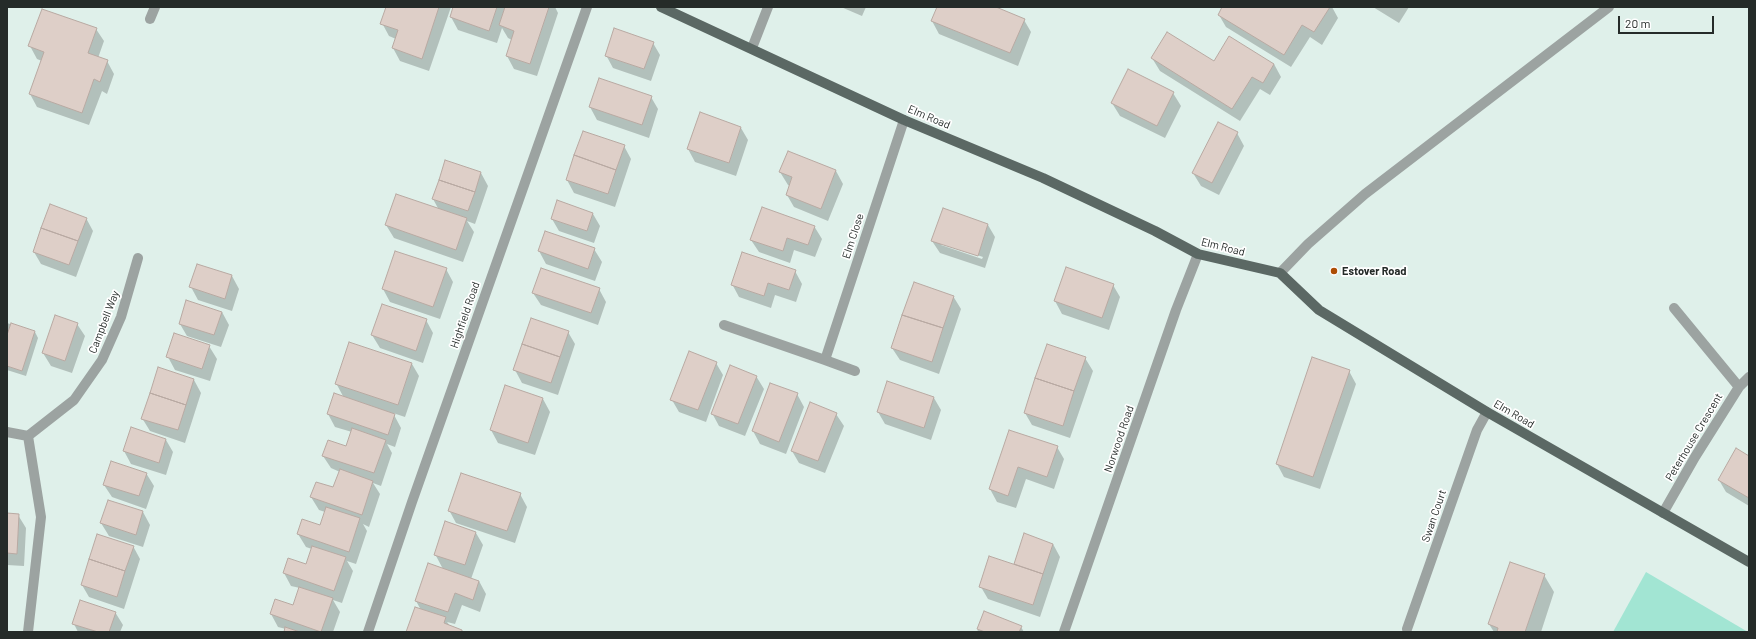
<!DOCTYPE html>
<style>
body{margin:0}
#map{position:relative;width:1756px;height:639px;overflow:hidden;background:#dff0ea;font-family:Barlow,sans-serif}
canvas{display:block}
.frame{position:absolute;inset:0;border:8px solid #252b29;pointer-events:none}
.scale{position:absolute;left:1618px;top:16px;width:96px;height:18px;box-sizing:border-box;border:2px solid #252b29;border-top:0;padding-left:5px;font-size:12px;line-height:14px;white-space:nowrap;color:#252b29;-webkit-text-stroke:3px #fff;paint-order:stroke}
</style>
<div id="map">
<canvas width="1756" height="639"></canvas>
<div class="frame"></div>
<div class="scale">20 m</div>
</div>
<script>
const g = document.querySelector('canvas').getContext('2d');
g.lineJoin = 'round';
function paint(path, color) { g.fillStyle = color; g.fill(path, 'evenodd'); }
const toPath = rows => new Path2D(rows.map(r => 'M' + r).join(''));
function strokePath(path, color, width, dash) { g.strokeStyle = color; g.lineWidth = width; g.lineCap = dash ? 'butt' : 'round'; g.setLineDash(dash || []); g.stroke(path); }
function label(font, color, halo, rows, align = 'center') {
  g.font = font + ' Barlow,sans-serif'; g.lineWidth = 3.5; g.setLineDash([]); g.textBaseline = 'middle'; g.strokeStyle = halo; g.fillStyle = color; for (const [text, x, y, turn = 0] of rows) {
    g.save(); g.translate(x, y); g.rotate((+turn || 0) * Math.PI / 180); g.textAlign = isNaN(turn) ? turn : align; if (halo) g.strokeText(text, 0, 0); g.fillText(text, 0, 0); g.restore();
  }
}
const green = toPath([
 [1646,572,1748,632,1613,632]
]);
const shadow = toPath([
 [387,7,451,7,429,71,400,61,393,48,396,39,389,36,382,23],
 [454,7,555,7,558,13,537,76,514,69,507,56,512,40,508,38,502,28,497,43,458,30,451,17],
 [841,7,866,7,862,16],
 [938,7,993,7,1024,20,1031,32,1018,66,939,34,932,21],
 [1223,7,1332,7,1338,18,1322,45,1310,37,1291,67,1226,27,1219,15],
 [1373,7,1409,7,1399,23],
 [96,29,104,41,98,58,107,61,114,74,107,94,102,91,89,125,37,107,30,94,42,61,37,59,30,46],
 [653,43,660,55,651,81,613,68,606,55],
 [1152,58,1214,63,1274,64,1281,77,1270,95,1260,89,1240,121,1160,71],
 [1173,93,1181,106,1165,138,1120,116,1112,103],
 [651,97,658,109,649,138,597,120,590,107],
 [741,128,748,140,736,176,695,162,688,149],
 [1237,133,1244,146,1219,195,1201,186,1193,173],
 [624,146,631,159,615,207,574,193,567,180],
 [446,161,481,173,488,186,475,224,467,221,474,232,463,262,394,238,386,225,439,210,433,199],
 [836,171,843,184,828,221,794,207,787,195,790,186,788,185,780,172],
 [593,214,600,226,594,243,559,231,552,219],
 [86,218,93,231,76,277,41,264,34,252],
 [988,225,995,237,985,268,940,253,932,241],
 [941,243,983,257,982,259,941,245],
 [814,226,822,239,815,257,794,250,790,263,759,252,751,240],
 [594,249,602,262,595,281,546,264,539,251],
 [198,265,232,276,239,289,232,311,198,300,191,287],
 [446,269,453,282,440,319,390,302,383,289],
 [795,271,802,284,796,302,775,295,771,308,739,297,732,284],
 [1113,285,1120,297,1109,330,1062,314,1055,301],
 [599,289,606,302,598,325,541,305,533,293],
 [953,296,961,309,939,374,900,360,892,348],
 [222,312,229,325,221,347,187,336,180,324],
 [426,320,433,333,423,363,380,348,372,335],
 [7,323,35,332,38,338,26,376,7,370],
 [77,324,85,336,72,373,51,366,43,353],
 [568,332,575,344,558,395,522,383,515,370],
 [209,346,217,359,210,381,175,370,168,357],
 [1085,358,1093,371,1070,438,1032,425,1025,413],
 [716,363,723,375,706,422,679,412,672,400],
 [412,364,419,376,405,417,393,413,401,428,395,447,387,444,392,453,381,486,373,483,380,494,369,527,363,524,367,531,356,564,347,561,353,571,342,603,333,600,340,612,333,632,285,632,286,629,278,627,271,614,294,606,300,588,291,586,284,573,307,565,312,549,306,547,298,534,321,526,325,512,319,510,311,497,334,489,340,472,331,468,323,456,346,448,352,432,335,427,328,414,344,398,336,383],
 [159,369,194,380,201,393,185,443,150,431,142,418],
 [1349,371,1356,384,1320,489,1284,477,1277,464],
 [756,376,764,389,745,436,719,426,712,413],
 [797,394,804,407,786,454,760,444,753,431],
 [934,398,941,410,931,440,885,424,878,412],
 [543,399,550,412,535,455,498,443,491,430],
 [836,414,844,426,825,473,799,463,792,451],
 [131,428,166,440,173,452,166,475,131,464,124,451],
 [1010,431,1057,447,1064,459,1054,489,1026,479,1016,508,997,502,990,489],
 [1749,457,1749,506,1726,492,1719,480],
 [146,473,154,486,146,509,112,497,104,485],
 [520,494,527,507,515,543,456,523,449,510],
 [143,512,150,525,143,547,109,536,101,523],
 [7,514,18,515,26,528,24,566,7,565],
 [476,533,483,545,471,579,479,581,486,594,480,612,462,605,455,624,447,622,450,626,463,632,407,632,421,610,416,601,443,569,435,554],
 [1025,535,1053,544,1060,557,1040,617,988,599,981,587,1014,565],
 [133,546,140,559,124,609,89,597,82,585],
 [1544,575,1554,592,1541,632,1494,632,1489,624],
 [115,612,123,625,120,632,78,632,74,624],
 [985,613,1021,627,1024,632,977,632]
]);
const building = toPath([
 [386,7,439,7,422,59,392,48,398,30,380,24,386,7],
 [453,7,497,7,489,31,450,17,453,7],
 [505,7,549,7,530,64,506,56,514,31,499,25,505,7],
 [937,7,996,7,1025,19,1010,53,931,21,937,7],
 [1222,7,1330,7,1314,32,1302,25,1284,55,1218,15,1222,7],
 [42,9,97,28,88,53,108,60,100,82,94,79,82,113,29,94,44,52,28,46,42,9],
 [614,28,654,42,644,69,605,56,614,28],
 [1167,32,1214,61,1229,36,1274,64,1263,83,1252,77,1232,109,1151,58,1167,32],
 [1128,69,1174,92,1157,126,1111,103,1128,69],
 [599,78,652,96,642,125,589,107,599,78],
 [700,112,741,127,729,163,687,149,700,112],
 [1218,122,1238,132,1212,183,1192,173,1218,122],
 [583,131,625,145,616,170,574,155,583,131],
 [788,151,836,170,821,209,786,195,792,177,779,172,788,151],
 [574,155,616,170,608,194,566,180,574,155],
 [445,160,481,172,475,192,439,180,445,160],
 [439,180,475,192,468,211,432,199,439,180],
 [396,194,467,218,456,250,385,225,396,194],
 [557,200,593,213,587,231,551,219,557,200],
 [50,204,87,218,78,241,41,228,50,204],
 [762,207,815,226,808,245,787,238,783,251,750,240,762,207],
 [943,208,988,224,978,256,931,241,943,208],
 [41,228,78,241,69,265,33,252,41,228],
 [545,231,595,248,588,269,538,251,545,231],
 [395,251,447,268,433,307,382,289,395,251],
 [742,252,796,270,789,290,768,283,764,296,731,285,742,252],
 [197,264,232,275,225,299,189,287,197,264],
 [1066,267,1114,284,1102,318,1054,301,1066,267],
 [541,268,600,288,591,313,532,293,541,268],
 [914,282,954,296,943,328,902,315,914,282],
 [186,300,222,312,214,335,179,324,186,300],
 [382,304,427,319,416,351,371,335,382,304],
 [55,315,78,323,65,361,42,353,55,315],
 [902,315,943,328,932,362,891,348,902,315],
 [531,318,569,331,560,357,522,344,531,318],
 [11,323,35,331,22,371,7,366,7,335,11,323],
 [174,333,210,345,202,369,166,357,174,333],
 [349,342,412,363,398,405,335,384,349,342],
 [522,344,560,357,551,383,513,370,522,344],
 [1047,344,1086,357,1074,391,1035,378,1047,344],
 [689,351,717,362,698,410,670,400,689,351],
 [1312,357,1350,370,1313,477,1276,464,1312,357],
 [730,365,757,376,738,424,711,414,730,365],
 [158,367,194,379,186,405,150,393,158,367],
 [1035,378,1074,391,1063,426,1024,413,1035,378],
 [887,381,934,397,924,428,877,412,887,381],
 [770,383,798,393,779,442,752,431,770,383],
 [505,385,543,398,528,443,490,430,505,385],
 [150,393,186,405,178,430,141,419,150,393],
 [334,393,395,414,388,435,327,414,334,393],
 [810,402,837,413,818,461,791,451,810,402],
 [131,427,166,439,159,463,123,451,131,427],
 [352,428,386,440,374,473,322,456,328,440,346,446,352,428],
 [1009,430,1058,446,1047,477,1018,467,1008,496,989,489,1009,430],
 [1736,448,1749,456,1749,498,1718,480,1736,448],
 [111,461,147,473,139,496,103,485,111,461],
 [340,469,373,481,362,515,310,497,316,482,333,487,340,469],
 [461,473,521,493,507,531,448,511,461,473],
 [108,500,143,511,136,535,100,523,108,500],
 [326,507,360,518,349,552,297,534,302,519,320,525,326,507],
 [7,513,19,514,17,554,7,553,7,513],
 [445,521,476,532,465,565,434,555,445,521],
 [1024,533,1053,544,1043,574,1014,564,1024,533],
 [97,534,134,546,125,571,89,559,97,534],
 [312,546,346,557,334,591,283,573,288,558,306,564,312,546],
 [989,556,1043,574,1033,605,979,587,989,556],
 [89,559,125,571,117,597,81,585,89,559],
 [1510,562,1545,574,1525,632,1497,632,1498,628,1488,624,1510,562],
 [428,563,479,581,473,600,455,593,448,612,415,601,428,563],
 [299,587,333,598,321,632,270,614,275,599,293,605,299,587],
 [80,600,116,612,109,632,98,632,72,624,80,600],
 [415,607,446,617,444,623,462,630,462,632,406,632,415,607],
 [984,611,1022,626,1019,632,985,632,977,629,984,611],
 [285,627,300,632,284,632,285,627]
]);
const minor = toPath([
 [150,19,155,7],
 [752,48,768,7],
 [1280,273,1308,244,1365,194,1609,7],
 [1674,308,1739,387],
 [724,325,825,360,904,120],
 [825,360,855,371],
 [7,432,28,436,74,400,102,360,121,317,138,258],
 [28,436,41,517,28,632],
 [1663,513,1695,457,1739,387,1749,377],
 [1407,629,1477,430,1487,412],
 [368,632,412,502,587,7],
 [1064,632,1176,310,1198,254]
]);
const major = toPath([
 [661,7,904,120,1043,178,1155,231,1198,254,1280,273,1319,310,1487,412,1749,562]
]);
const markers = [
 [1334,271,4,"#ad4d04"]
];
const streetNames = [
 ["Elm Road",929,117,23],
 ["Elm Close",853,236,-72],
 ["Elm Road",1223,247,14],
 ["Highfield Road",465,315,-71],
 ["Campbell Way",104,322,-69],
 ["Elm Road",1514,414,30],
 ["Peterhouse Crescent",1694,437,-59],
 ["Norwood Road",1119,439,-71],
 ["Swan Court",1434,516,-71]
];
const poiNames = [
 ["Estover Road",1342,271]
];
paint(green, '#a2e5d3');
paint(shadow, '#0003');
paint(building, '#decfc8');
strokePath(building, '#b8a9a2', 1);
strokePath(minor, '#9ca3a1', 10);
strokePath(major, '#5b6864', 10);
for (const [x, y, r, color] of markers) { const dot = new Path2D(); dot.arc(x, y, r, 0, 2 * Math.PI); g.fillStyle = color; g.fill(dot); strokePath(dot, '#fff', 1.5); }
label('11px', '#252b29', '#fff', streetNames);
label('bold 11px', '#252b29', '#fff', poiNames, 'left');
</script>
